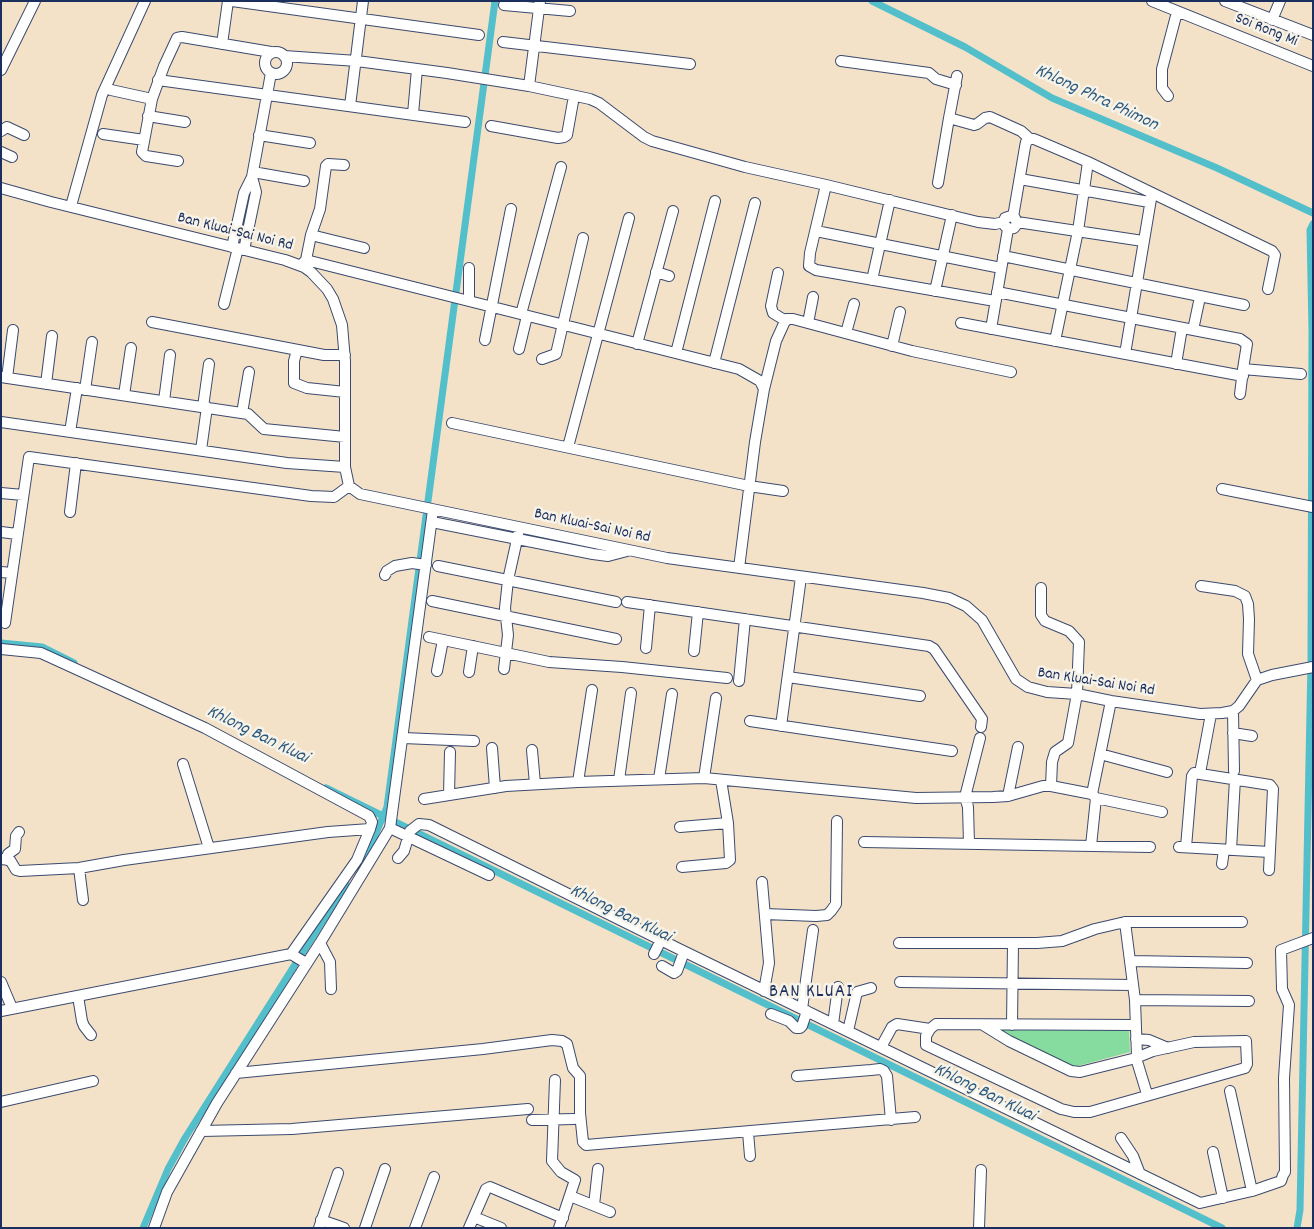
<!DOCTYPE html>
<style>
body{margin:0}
#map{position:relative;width:1314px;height:1229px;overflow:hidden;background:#f3e2c8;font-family:Dekko,sans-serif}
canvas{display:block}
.frame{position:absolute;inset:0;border:2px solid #1b2f5e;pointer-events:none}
</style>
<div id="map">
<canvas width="1314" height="1229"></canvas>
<div class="frame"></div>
</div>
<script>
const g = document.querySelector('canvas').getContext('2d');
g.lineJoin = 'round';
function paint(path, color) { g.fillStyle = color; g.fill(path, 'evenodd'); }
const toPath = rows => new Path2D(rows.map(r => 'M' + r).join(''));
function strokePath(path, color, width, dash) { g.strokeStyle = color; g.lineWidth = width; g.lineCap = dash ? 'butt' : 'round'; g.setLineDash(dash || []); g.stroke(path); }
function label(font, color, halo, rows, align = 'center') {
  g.font = font + ' Dekko,sans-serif'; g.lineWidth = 5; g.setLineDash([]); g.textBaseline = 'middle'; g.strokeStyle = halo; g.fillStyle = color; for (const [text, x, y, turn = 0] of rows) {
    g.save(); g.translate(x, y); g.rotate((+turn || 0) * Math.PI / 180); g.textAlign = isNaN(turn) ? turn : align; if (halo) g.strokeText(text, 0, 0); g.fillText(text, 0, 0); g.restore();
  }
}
const green = toPath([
 [999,1029,1129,1030,1130,1052,1078,1066,1069,1065,1000,1031]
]);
const canal = toPath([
 [872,1,965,47,1052,98,1217,168,1313,213],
 [1,643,42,647,74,663],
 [326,788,1222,1228],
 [361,860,370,847,387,807,495,1],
 [143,1228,168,1169,185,1138,346,884],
 [1297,1228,1300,1210,1311,662,1312,330,1310,230,1313,224]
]);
const minor = toPath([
 [232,1,479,35],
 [1152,1,1313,66],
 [1225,1,1313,35],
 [504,5,570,11],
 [1272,20,1280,1],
 [503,42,690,64],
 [222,44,228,1],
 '265 63a11 11 0 1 1 22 0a11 11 0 1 1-22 0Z',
 [284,56,357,61,447,73,529,86,590,99,599,103,644,137,652,141,745,167,826,185,978,222,995,224,1004,222,1005,218,1011,216,1015,218,1017,224,1014,228,1008,229,1005,226,1004,222],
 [841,61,929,73,936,79,956,85],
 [1,70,35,1],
 [957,76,949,118,974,125,977,124,985,118,990,117,1021,131,1030,139,1034,139,1088,162,1272,251,1275,255,1268,289],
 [158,80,465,122],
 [529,86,540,1],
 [111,90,152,99],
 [1168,96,1162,88,1162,69,1177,12],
 [350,106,363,1],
 [413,114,417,69],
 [148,116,185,122],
 [491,126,558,138,564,137,567,135,574,96],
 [1,131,7,127,24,135],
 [103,134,144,140],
 [259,135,310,143],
 [1,152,12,157],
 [178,161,146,156,142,152,152,99,164,66,177,38,182,37,271,52],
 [253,172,304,181],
 [1020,179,1149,202],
 [938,183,949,118],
 [826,185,810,253,809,266,816,270,995,301],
 [1,188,51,202,285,260,304,267,311,272,327,289,333,299,342,325,345,361,345,467,349,486,360,494,667,558,923,593,949,598,966,606,982,620,1016,679,1028,687,1047,692,1077,694,1111,701,1200,714,1222,713,1233,711,1239,706,1257,680,1272,675,1313,667],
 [71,206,102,95,145,1],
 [1013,217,1025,147,1026,142,1030,139],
 [1017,222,1143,241],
 [816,231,1001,268],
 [311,235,364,248],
 [232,247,244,193,252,177,271,73],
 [244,250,256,192,252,177],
 [1003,256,1244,305],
 [306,260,739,369,760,381,764,389],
 [302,264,306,260,311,235,320,209,326,166,328,164,344,165],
 [656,272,669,276],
 [778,273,771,306,773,313,786,321],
 [872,280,890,200],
 [935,291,952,215],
 [997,292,1240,339,1247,344,1243,369,1301,374],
 [469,301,469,268],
 [224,304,238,248],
 [521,314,561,167],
 [152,322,324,355,345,355],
 [808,323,813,297],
 [961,323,1243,376],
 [991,329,1008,229],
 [1193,330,1200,297],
 [846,333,854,304],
 [485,340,511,209],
 [1055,341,1078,231,1088,162],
 [637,344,673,211],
 [892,346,900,312],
 [519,349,527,316],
 [297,350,294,361,294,383,307,388,345,392],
 [676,353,715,201],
 [1125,354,1152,193],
 [542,359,556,354,583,238],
 [714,363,755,203],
 [1176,364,1182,328],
 [1,377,248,414,264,429,345,437],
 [7,378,13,330],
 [46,384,52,336],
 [85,390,92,342],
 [1240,394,1243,370],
 [124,395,131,348],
 [164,401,170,355],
 [203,407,209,364],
 [242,413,249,372],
 [1,422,287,463,345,467],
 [452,423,749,486,783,491],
 [70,432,77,388],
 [568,447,629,218],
 [201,450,207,407],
 [1222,489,1313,507],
 [1,493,23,495],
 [70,512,76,463],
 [432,522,593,554,608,556,627,551],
 [1,532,17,534],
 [438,566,616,602],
 [739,568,755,442,764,389,776,341,786,319,793,319,912,351,1011,372],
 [1,572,12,573],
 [385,575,387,571,395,566,412,563,426,565],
 [1201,586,1235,591,1245,596,1248,604,1249,619,1248,654,1257,680],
 [1041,588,1041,615,1045,621,1069,631,1079,642,1077,694,1068,743,1055,752,1052,762,1051,786],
 [432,601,616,639],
 [627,602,929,646,934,649,982,719,981,727],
 [5,623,29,457,311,496,334,497,349,486],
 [429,637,549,662,622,667,727,678],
 [646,648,650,605],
 [1,649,41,653,205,728,369,816,372,822,370,829,357,860,291,954],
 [694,651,698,612],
 [504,669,508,635,505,608,508,580,518,535],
 [437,671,443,640],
 [469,672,473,646],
 [788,677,920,696],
 [739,681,745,619],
 [1233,711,1234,771],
 [750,721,952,751],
 [781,726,801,577],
 [1233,733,1252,736],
 [403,738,474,741],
 [492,748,495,788],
 [532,750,535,784],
 [1100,754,1167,772],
 [183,764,209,848],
 [1200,773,1211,714],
 [704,778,716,698],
 [659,779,672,694],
 [619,780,631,693],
 [578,782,592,690],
 [449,795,450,752],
 [1008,796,1018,747],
 [1096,798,1162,812],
 [424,799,506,786,578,782,704,778,916,798,993,797,1008,796,1043,786,1051,786,1092,794],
 [680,827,728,823],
 [390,828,489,875],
 [864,842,1150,847],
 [969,844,968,807,965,797,980,738],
 [1091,846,1096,798,1092,794,1111,701],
 [1179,847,1270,852],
 [1186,847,1192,776,1194,773,1270,785,1273,789,1269,870],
 [1231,850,1235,779],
 [398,858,404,851,410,831,419,824,429,825,677,948,1200,1203,1252,1191,1281,1181,1283,1175,1285,1172,1284,1078,1289,1005,1282,989,1281,950,1313,938],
 [1,859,10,860,16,870,20,871,79,868,124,860,328,832,370,829],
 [7,860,8,854,15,849,16,836,19,832],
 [1222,864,1224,850],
 [682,867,726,863,730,860,728,823,721,780],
 [79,868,83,900],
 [762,882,769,963,764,991],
 [765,914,816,916,827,915,831,911,836,904,837,821],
 [1125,922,1135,1000,1137,1056],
 [320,943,330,962,331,989],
 [899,943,1037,943,1062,941,1095,929,1125,922,1242,922],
 [654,954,661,940],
 [1130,961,1247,963],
 [662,966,674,973,677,971,684,952],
 [1,982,12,1008],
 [900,982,1133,985],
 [78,996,82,1021,84,1026,91,1035],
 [1135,1000,1249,1001],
 [802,1009,813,930],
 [1,1011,291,954,306,963],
 [771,1014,789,1021,796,1028,800,1028,802,1026,807,1011],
 [833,1024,838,987],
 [1012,1025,1013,943],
 [930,1029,926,1036,926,1045,1061,1109,1074,1112,1090,1112,1245,1068,1247,1064,1246,1041,1194,1042,1153,1051,1136,1058,1080,1072,1071,1071,1009,1041,983,1025],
 [848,1031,857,992,871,988],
 [1136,1039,1149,1040,1168,1048],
 [881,1047,892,1027,897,1024,930,1029,936,1024,1136,1025],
 [1136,1058,1147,1094],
 [236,1073,483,1049,552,1040,562,1041,567,1044,573,1068,580,1076,580,1113,583,1142,586,1145,915,1117],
 [797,1076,871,1070,880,1069,884,1071,887,1076,891,1120],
 [555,1080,552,1161,561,1172,575,1180,559,1228],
 [1230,1091,1252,1191],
 [1,1102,93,1081],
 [532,1120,574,1119],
 [201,1131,292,1129,528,1109],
 [748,1132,750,1156],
 [1121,1138,1133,1156,1140,1174],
 [1213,1152,1223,1198],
 [570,1196,610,1212],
 [594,1205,598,1169],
 [474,1217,501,1228],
 [321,1220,344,1228],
 [154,1228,167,1192,217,1103,320,943,390,828,433,510],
 [319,1228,338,1173],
 [365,1228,385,1169],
 [415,1228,434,1177],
 [469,1228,486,1189,490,1187,563,1218],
 [979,1228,981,1170]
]);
const streetNames = [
 ["Soi Rong Mi",1266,31,22],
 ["Ban Kluai-Sai Noi Rd",235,233,14],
 ["Ban Kluai-Sai Noi Rd",592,527,12],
 ["Ban Kluai-Sai Noi Rd",1096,683,9]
];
const waterNames = [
 ["Khlong Phra Phimon",1096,99,25],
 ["Khlong Ban Kluai",257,736,26],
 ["Khlong Ban Kluai",620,915,26],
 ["Khlong Ban Kluai",984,1094,26]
];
const quarterNames = [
 ["BAN KLUAI",811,993]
];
paint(green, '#86db9e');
strokePath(canal, '#52bfcb', 7);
strokePath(minor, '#3b4a6e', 12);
strokePath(minor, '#fff', 10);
label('16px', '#1b2f5e', '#f7f3e8', streetNames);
label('italic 18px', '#2c5a7f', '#f7f3e8', waterNames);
g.letterSpacing = '1px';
label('19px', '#1b2f5e', '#f7f3e8', quarterNames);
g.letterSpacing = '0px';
</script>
